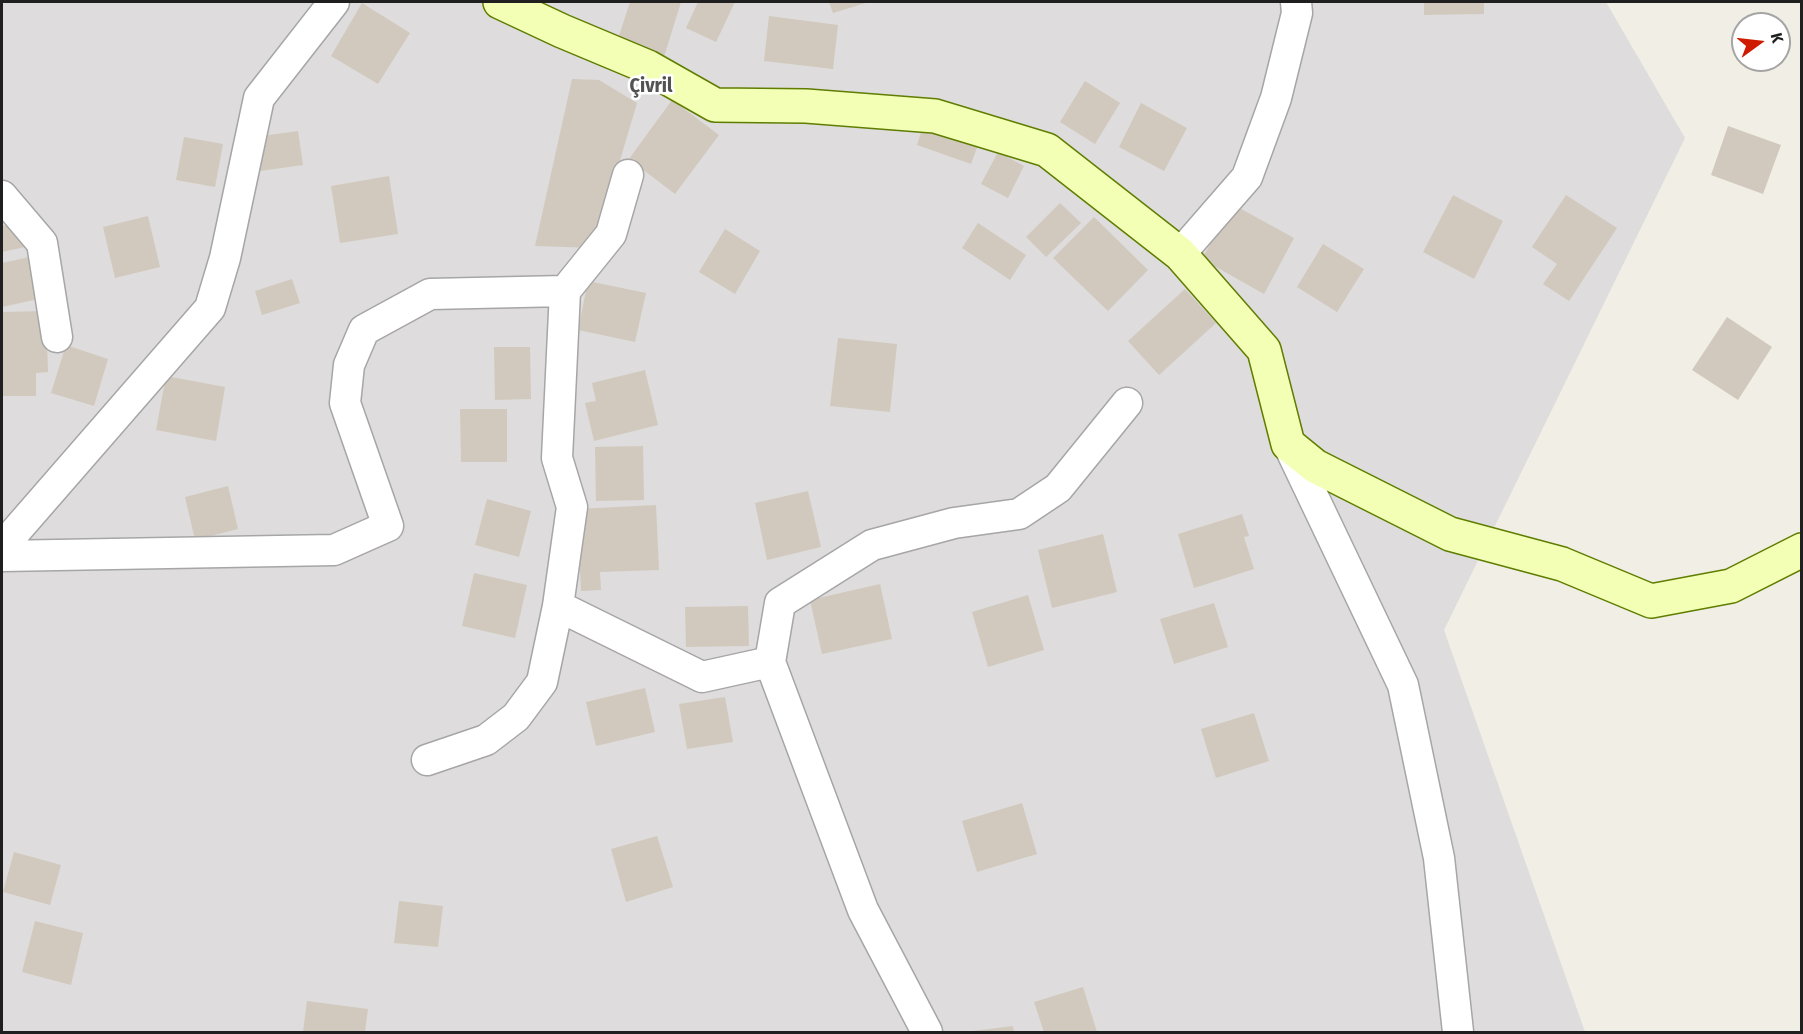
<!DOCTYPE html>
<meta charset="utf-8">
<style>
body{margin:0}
#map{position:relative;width:1803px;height:1034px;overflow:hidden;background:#f1eee5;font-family:"Fira Sans Condensed",sans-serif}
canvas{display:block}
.frame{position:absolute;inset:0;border:3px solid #1f1f1f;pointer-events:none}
.north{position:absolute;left:1731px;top:12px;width:60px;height:60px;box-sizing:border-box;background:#fff;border:2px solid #a5a5a5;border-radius:50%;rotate:75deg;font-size:16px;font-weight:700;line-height:24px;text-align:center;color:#1f1f1f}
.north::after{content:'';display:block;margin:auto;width:21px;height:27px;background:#cf1b00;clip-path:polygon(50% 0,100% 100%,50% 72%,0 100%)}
</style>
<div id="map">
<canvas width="1803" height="1034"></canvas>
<div class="frame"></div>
<div class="north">K</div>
</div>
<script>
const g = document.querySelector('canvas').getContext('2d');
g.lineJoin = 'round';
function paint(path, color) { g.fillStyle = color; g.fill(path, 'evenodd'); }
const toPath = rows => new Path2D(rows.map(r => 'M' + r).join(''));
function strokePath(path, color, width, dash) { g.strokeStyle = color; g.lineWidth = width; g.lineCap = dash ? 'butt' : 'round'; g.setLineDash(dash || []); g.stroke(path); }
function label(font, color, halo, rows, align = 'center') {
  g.font = font + ' "Fira Sans Condensed",sans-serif'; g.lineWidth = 5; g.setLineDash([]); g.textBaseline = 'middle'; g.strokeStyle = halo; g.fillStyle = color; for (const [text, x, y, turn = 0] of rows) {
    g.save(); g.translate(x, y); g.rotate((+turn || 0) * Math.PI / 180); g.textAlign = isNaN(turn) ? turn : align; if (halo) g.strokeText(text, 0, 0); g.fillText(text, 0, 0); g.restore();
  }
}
const residential = toPath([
 [2,2,1606,2,1685,138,1444,630,1585,1032,2,1032]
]);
const building = toPath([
 [630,2,681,2,664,57,617,42],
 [698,2,735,2,716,42,686,28],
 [829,2,869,2,833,13],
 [1424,2,1484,2,1484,14,1424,15],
 [362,3,410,33,378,84,331,56],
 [769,16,838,25,833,69,764,61],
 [572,79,599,80,637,103,594,248,535,246],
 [1085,81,1120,103,1095,144,1060,122],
 [672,100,719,135,675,194,629,159],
 [1141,103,1187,128,1164,171,1119,147],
 [924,123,979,142,971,164,917,145],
 [1728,126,1781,145,1763,194,1711,175],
 [298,131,303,165,260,171,255,137],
 [184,137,223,144,215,187,176,180],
 [998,152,1024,166,1008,198,981,184],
 [389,176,398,234,340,243,331,186],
 [1453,195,1503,221,1474,279,1423,252],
 [1566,195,1617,228,1569,301,1543,284,1557,264,1532,247],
 [1060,203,1081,223,1046,257,1026,237],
 [1232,204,1294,238,1264,294,1202,259],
 [148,216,160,267,115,278,103,227],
 [1094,217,1148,270,1108,311,1053,258],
 [20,222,25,247,2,252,2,226],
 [978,223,1026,255,1010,280,962,248],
 [725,229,760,251,735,294,699,272],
 [1323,244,1364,269,1337,312,1297,287],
 [34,256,43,298,2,307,2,263],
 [292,279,300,303,262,315,255,291],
 [588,281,646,293,635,342,578,330],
 [1185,289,1216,323,1159,375,1128,341],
 [46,311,48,372,36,373,36,396,3,396,2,312],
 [1727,317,1772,347,1738,400,1692,370],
 [838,338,897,344,890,412,830,406],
 [66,345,108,359,94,406,51,393],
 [494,347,530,347,531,399,495,400],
 [645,370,658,425,594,441,585,403,596,401,592,383],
 [166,376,225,387,216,441,156,430],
 [460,409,507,409,507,462,461,462],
 [643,446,644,500,596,501,595,447],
 [228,486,238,529,195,540,185,497],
 [808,491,821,547,767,560,755,503],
 [487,499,531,511,519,557,475,545],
 [656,505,659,570,600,572,601,590,581,591,577,509],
 [1242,514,1249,536,1244,537,1254,569,1194,588,1178,534],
 [1103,534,1117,592,1052,608,1038,550],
 [474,573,527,585,515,638,462,626],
 [880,584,892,639,822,654,810,600],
 [1028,595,1044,650,988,667,972,612],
 [1214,603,1228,647,1174,664,1160,619],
 [748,606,749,646,686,647,685,607],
 [645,688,655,732,596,746,586,702],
 [725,697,733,742,687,749,679,704],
 [1254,713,1269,761,1216,778,1201,729],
 [1022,803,1037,854,977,872,962,821],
 [657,836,673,887,626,902,611,849],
 [14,852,61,865,50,905,3,892],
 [399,901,443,906,438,947,394,943],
 [35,921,83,933,71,985,22,972],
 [1083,987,1097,1032,1044,1032,1034,1002],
 [307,1001,368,1009,365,1032,303,1032],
 [1013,1026,1014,1032,973,1032,973,1031]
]);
const street = toPath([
 [2,196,42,243,57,337],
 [1180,254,1247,177,1276,98,1297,13,1296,2],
 [1288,444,1403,685,1439,858,1458,1032],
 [2,547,210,308,225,258,259,98,334,2],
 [2,556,334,550,388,526,345,403,349,365,364,330,430,294,565,291],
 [558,606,702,677,770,662],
 [427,760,486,740,516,717,542,682,558,606,572,507,557,458,565,291,611,234,628,175],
 [927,1032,863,910,770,662,780,603,872,545,954,523,1019,514,1058,488,1127,403]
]);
const secondary = toPath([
 [500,2,562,31,648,67,715,105,806,106,935,116,1047,150,1180,254,1264,350,1288,444,1315,466,1450,534,1562,564,1651,601,1731,586,1802,550]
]);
const quarterNames = [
 ["Çivril",651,86]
];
paint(residential, '#dedcdc');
paint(building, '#d1c9bd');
strokePath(street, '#a6a6a6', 33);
strokePath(secondary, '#5f7d00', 36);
strokePath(street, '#fff', 30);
strokePath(secondary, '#f2ffb5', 33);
label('bold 20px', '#525252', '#fff', quarterNames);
</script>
